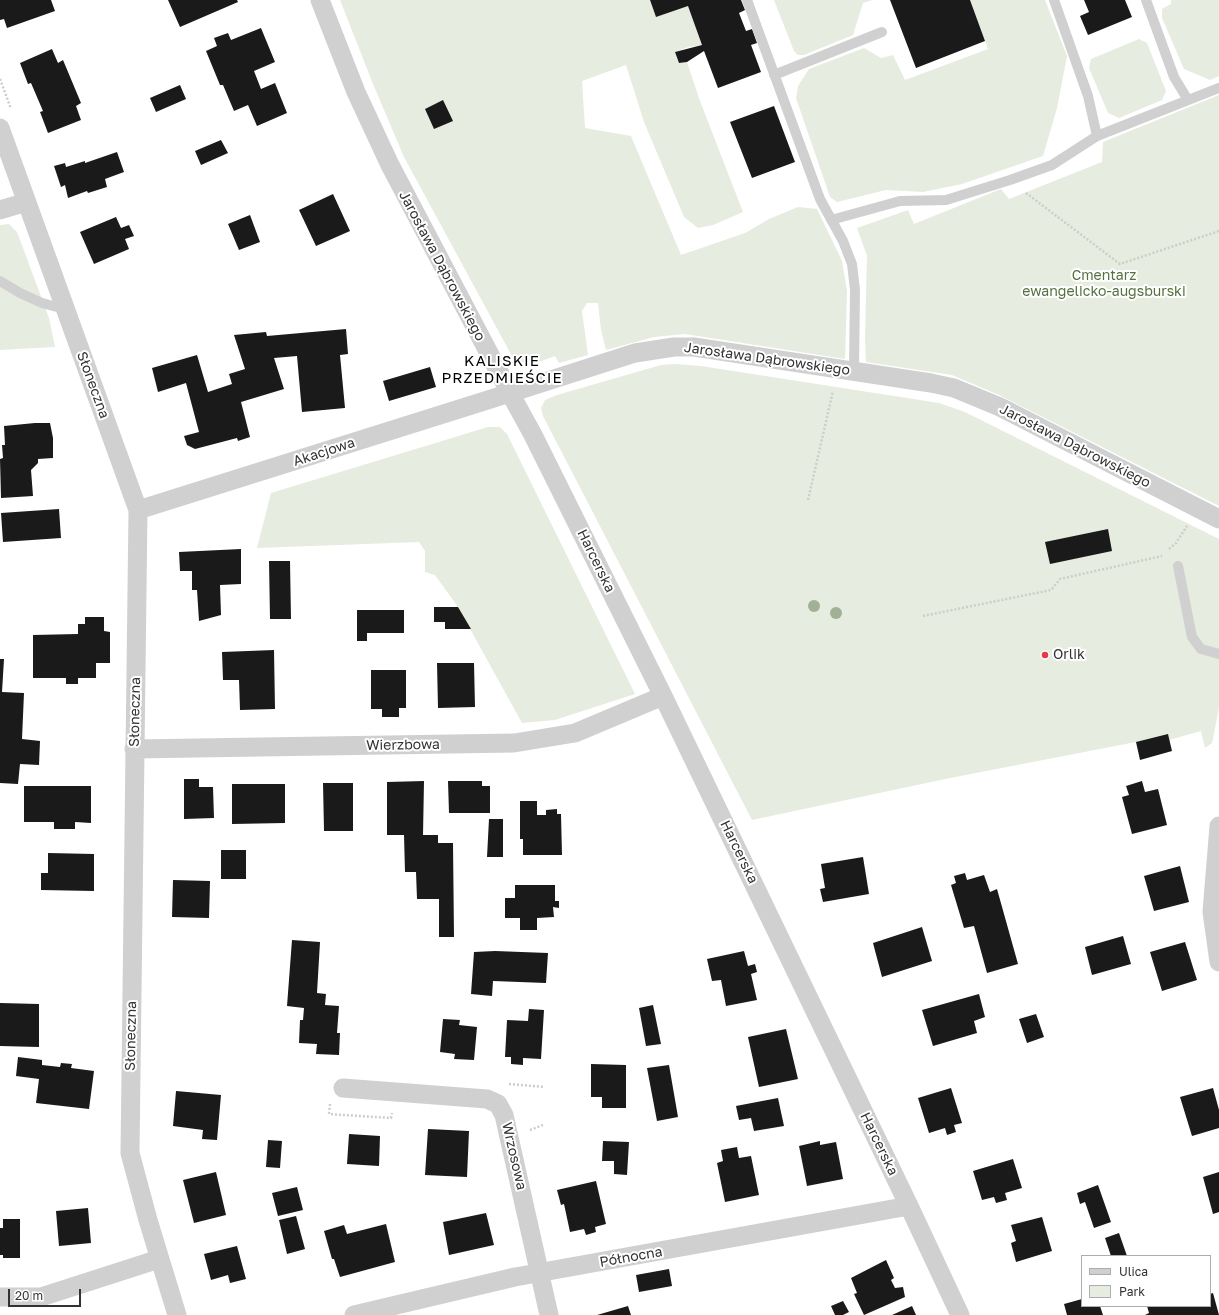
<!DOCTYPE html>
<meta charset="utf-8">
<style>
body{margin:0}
#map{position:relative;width:1219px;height:1315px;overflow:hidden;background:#fff;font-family:"Golos Text",sans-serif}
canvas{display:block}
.legend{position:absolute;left:1081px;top:1255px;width:130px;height:52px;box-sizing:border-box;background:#fff;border:1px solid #adadad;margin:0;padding:5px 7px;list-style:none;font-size:12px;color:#333}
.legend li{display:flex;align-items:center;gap:8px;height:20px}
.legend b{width:20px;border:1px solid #adadad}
.scale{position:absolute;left:8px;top:1289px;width:73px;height:18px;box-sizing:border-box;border:2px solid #333;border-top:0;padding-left:5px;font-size:12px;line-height:14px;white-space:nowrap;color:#333;-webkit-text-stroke:3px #fff;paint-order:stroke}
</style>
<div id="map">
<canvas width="1219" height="1315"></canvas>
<ul class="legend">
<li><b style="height:5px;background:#d0d0d0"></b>Ulica</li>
<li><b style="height:11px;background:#e6ecdf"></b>Park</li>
</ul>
<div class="scale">20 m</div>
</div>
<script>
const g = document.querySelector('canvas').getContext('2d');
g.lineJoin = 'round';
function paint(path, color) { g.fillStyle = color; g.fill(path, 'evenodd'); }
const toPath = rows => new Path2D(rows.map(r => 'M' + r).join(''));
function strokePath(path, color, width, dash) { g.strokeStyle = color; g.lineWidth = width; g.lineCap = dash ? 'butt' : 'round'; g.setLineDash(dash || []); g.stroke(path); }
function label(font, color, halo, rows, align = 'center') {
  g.font = font + ' "Golos Text",sans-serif'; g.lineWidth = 4; g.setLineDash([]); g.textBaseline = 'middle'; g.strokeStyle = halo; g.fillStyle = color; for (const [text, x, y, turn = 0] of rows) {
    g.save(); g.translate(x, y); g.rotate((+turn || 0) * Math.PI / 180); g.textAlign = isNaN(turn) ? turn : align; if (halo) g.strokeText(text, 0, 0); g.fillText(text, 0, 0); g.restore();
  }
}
const green = toPath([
 [340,0,650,0,656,17,688,6,702,45,688,47,675,52,679,63,687,62,700,101,743,212,713,225,698,228,684,217,644,122,626,65,582,81,585,128,631,136,681,255,745,233,769,219,798,207,817,209,842,261,847,291,845,359,685,334,654,337,606,350,601,330,598,303,587,303,582,311,588,355,559,363,555,356,536,363,522,363,513,358,404,157,373,84],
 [774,0,872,0,863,3,853,35,804,55,798,55,794,51],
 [970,0,1045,0,1067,56,1057,108,1043,156,962,184,923,192,886,190,837,202,830,197,796,98,798,86,809,69,864,48,881,58,893,55,905,80,988,49],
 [1171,0,1219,0,1219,76,1210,80,1184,69,1162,18,1162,9,1171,4],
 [1139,39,1147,43,1166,91,1162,100,1119,118,1108,113,1089,68,1091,59],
 [1219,95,1219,506,999,395,952,375,866,362,865,338,867,256,857,228,908,210,914,224,1001,189,1009,199,1102,162,1103,142],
 [9,224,17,232,49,318,55,347,0,350,0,225],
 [676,364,701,366,939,403,965,412,1219,539,1219,708,1212,743,1205,748,1201,731,1169,740,1168,735,1136,742,950,778,752,820,543,416,541,408,545,400,557,395,661,365],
 [488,427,500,427,507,434,635,694,555,720,522,723,458,607,435,575,425,572,425,551,419,542,257,548,271,493]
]);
const building = toPath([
 [0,0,51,0,55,11,7,28,4,19,0,20],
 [168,0,237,0,238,2,180,27],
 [650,0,741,0,745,10,739,13,746,31,752,29,757,43,751,45,761,72,718,88,704,51,687,62,679,63,675,52,702,45,688,6,656,17],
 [890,0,970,0,985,41,916,68],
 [1084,0,1125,0,1132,17,1088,35,1080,16,1089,12],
 [261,28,275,62,254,71,261,89,275,83,287,113,257,126,248,105,234,111,223,85,220,85,206,51,217,46,214,38,228,33,231,40],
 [52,49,58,63,63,60,81,103,76,106,81,120,48,133,40,112,43,111,31,83,28,84,20,63],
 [180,85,186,99,156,112,150,98],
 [443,100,453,121,434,129,425,109],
 [774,106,795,162,752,178,730,122],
 [221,140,228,153,201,165,195,151],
 [117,152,124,172,105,179,107,187,88,193,87,191,68,198,65,185,61,187,54,166,65,163,66,167,85,161,85,163],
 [333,194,350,231,316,246,299,210],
 [250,215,260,242,239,250,228,224],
 [116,217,121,228,129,225,134,236,125,239,129,249,94,264,80,232],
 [346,329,348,354,340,355,345,408,302,412,297,356,274,358,284,389,241,402,250,437,238,441,237,438,195,449,187,445,184,436,199,432,186,383,158,392,152,368,197,355,208,392,232,384,229,374,245,369,234,335,266,332,267,336],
 [430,367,436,387,389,401,383,381],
 [35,423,50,423,53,438,53,458,38,459,38,463,31,470,33,496,1,498,0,459,3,458,2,445,5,445,4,426],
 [59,509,61,538,3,542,1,513],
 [1108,529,1112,551,1050,564,1045,542],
 [241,549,241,584,220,585,221,615,199,621,197,590,192,590,192,571,180,571,179,552],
 [269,561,290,561,291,619,270,619],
 [434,607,458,607,471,629,445,629,445,622,434,622],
 [357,610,404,610,404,633,367,633,367,641,357,641],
 [85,617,104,617,104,631,110,632,110,663,96,663,96,678,78,678,78,684,66,684,66,678,33,678,33,635,78,634,78,624,85,624],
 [274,650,275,709,240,710,239,680,223,680,222,652],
 [0,659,4,659,2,692,24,693,22,739,40,741,39,765,20,764,18,784,0,783],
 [437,663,474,663,475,707,438,708],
 [371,670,406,670,406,708,399,708,399,717,382,717,382,709,371,709],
 [1168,734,1172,751,1140,760,1136,742],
 [184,779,199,779,199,787,213,787,214,818,184,819],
 [424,781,423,835,438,835,438,843,453,843,454,937,439,937,439,899,417,899,416,872,405,872,404,835,387,835,387,782],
 [448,781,482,781,482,786,490,786,490,813,449,813],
 [1142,781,1145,792,1158,789,1167,825,1132,834,1122,797,1129,795,1126,786],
 [323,783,353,783,353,831,324,831],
 [232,784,285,784,285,823,232,824],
 [24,786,91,786,91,823,75,822,75,829,54,829,54,822,24,822],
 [520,801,537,801,537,815,546,815,546,810,557,809,557,814,561,814,562,855,523,855,523,839,520,839],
 [489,819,503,819,503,857,487,857],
 [221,850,246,850,246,879,221,879],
 [48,853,94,854,94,891,41,890,41,873,48,873],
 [863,857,869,894,823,902,820,889,825,888,821,864],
 [1180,866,1189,902,1154,911,1144,876],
 [965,873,967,880,984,875,990,892,997,889,1018,964,987,973,974,926,964,928,951,885,956,883,954,876],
 [173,880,210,881,209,918,172,917],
 [515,885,555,885,555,901,559,901,559,908,553,907,554,917,537,918,537,930,520,930,520,918,505,918,505,898,515,898],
 [922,927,932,961,882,977,873,943],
 [1123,936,1131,964,1092,975,1085,947],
 [292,940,320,942,317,993,326,994,325,1005,339,1006,337,1033,340,1033,339,1055,316,1054,317,1044,299,1043,300,1020,303,1020,304,1008,287,1006],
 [1185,942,1197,980,1162,991,1150,952],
 [495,951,548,953,546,983,493,981,492,996,471,994,474,952],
 [744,951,748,966,755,964,757,972,751,974,757,1000,726,1006,721,980,712,981,707,959],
 [979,994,985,1017,974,1021,977,1033,933,1046,922,1010],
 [0,1003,39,1004,39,1047,0,1046],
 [653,1005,661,1044,646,1046,639,1008],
 [529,1009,544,1010,541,1059,523,1058,523,1065,511,1064,511,1057,505,1057,507,1020,528,1021],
 [1036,1014,1044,1037,1027,1043,1019,1019],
 [443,1019,460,1020,459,1025,477,1027,474,1060,454,1059,455,1054,440,1052],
 [786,1029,798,1079,759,1087,748,1037],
 [18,1057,42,1060,42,1065,60,1067,61,1063,72,1064,71,1068,94,1071,89,1109,36,1103,39,1079,16,1076],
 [591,1064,626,1065,626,1108,602,1108,602,1097,591,1097],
 [669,1065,678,1117,657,1121,647,1068],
 [951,1088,962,1123,954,1125,956,1132,947,1135,945,1128,929,1133,918,1098],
 [1213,1088,1219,1110,1219,1128,1192,1136,1180,1097],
 [176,1091,221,1095,217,1140,202,1139,203,1130,173,1126],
 [778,1098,784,1126,754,1131,751,1118,739,1120,736,1106],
 [428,1129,469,1131,467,1177,425,1175],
 [349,1134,380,1136,379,1166,347,1164],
 [268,1140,282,1141,280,1168,266,1167],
 [603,1141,629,1142,627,1175,614,1174,614,1161,602,1161],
 [820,1141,820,1145,836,1142,843,1179,807,1186,799,1146],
 [737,1147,739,1158,751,1156,759,1195,725,1202,717,1163,723,1161,721,1150],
 [1013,1159,1022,1188,1005,1193,1007,1200,996,1203,994,1197,982,1200,973,1171],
 [216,1172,226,1215,194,1223,183,1180],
 [1219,1172,1219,1212,1213,1214,1203,1177],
 [596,1181,606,1224,595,1227,596,1232,586,1235,584,1229,570,1232,564,1204,561,1205,557,1190],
 [1098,1185,1111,1222,1094,1228,1085,1202,1080,1204,1077,1193],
 [297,1187,303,1210,278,1216,272,1193],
 [88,1208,91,1243,59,1246,56,1211],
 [486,1213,494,1245,449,1255,443,1222],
 [296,1216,305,1249,287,1254,279,1220],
 [1042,1217,1052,1251,1016,1262,1011,1243,1016,1241,1011,1225],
 [3,1219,20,1219,20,1258,3,1258,3,1255,0,1255,0,1228,3,1228],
 [386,1224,395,1262,340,1277,334,1259,332,1259,324,1231,344,1225,347,1234],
 [1119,1233,1127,1256,1111,1256,1105,1238],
 [237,1246,246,1279,230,1283,228,1275,211,1280,204,1254],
 [886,1260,894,1278,891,1280,895,1288,903,1287,905,1297,864,1315,854,1294,857,1293,851,1278],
 [669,1269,672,1286,639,1292,636,1275],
 [1213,1293,1219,1315,1145,1315,1149,1313,1147,1306,1210,1306,1210,1294],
 [1082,1299,1082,1306,1100,1306,1103,1315,1067,1315,1064,1304],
 [843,1301,849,1312,843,1315,835,1315,831,1306],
 [628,1306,631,1315,597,1315],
 [912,1306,916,1315,892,1315]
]);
const path = toPath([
 [0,79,11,109],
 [1026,193,1120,264,1219,231],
 [808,500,833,391],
 [1169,549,1176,543,1187,526],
 [923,616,1051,590,1060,579,1162,556],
 [509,1084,545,1087],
 [330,1104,329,1114,391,1118,392,1113],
 [530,1130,543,1125]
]);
const service = toPath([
 [747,0,820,199,843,241,852,264,855,290,854,371],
 [1054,0,1088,96,1097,136],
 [1146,0,1174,77,1188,100],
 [774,75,882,32],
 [831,220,900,201,946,200,1010,180,1052,165,1097,136,1219,88],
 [0,281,20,293,42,303,57,307,65,307],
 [1178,566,1192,637,1201,649,1219,654]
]);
const minor = toPath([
 [320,0,356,92,390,165,510,393,635,353,674,347,694,347,931,383,954,388,1000,407,1219,519],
 [0,128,138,510,130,1153,148,1220,177,1315],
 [0,210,27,202],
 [138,510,510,393,533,435,663,696,909,1206,960,1315],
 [134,749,514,743,575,733,663,696],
 [1219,826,1212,912,1219,962],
 [343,1088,487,1099,498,1104,504,1115,549,1315],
 [0,1297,41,1297,159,1259],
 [354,1315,515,1277,909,1206]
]);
const trees = [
 [814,606],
 [836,613]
];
const markers = [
 [1045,655,4,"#e63946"]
];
const streetNames = [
 ["Jarosława Dąbrowskiego",442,266,62],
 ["Jarosława Dąbrowskiego",767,359,8],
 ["Słoneczna",93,385,70],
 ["Jarosława Dąbrowskiego",1075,446,27],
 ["Akacjowa",324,452,-18],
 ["Harcerska",596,561,64],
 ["Słoneczna",135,712,-89],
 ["Wierzbowa",403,745,-1],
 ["Harcerska",739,852,64],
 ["Słoneczna",131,1036,-89],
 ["Harcerska",879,1144,64],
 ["Wrzosowa",514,1156,77],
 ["Północna",631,1257,-10]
];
const parkNames = [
 ["Cmentarz",1104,276],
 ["ewangelicko-augsburski",1104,292]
];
const poiNames = [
 ["Orlik",1053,655]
];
const neighbourhoodNames = [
 ["KALISKIE",502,361],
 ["PRZEDMIEŚCIE",502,378]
];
paint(green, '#e6ecdf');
paint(building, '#1a1a1a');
strokePath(path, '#cdcdcd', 2.5, [2, 2]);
strokePath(service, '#d0d0d0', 10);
strokePath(minor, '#d0d0d0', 19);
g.fillStyle = '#a2b095';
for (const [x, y] of trees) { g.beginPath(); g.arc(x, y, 6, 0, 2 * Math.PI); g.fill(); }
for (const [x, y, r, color] of markers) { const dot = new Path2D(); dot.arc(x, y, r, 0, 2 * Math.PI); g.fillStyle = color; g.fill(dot); strokePath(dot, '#fff', 1.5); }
label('14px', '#333', '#fff', streetNames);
label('14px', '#56703f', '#fff', parkNames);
label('14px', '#333', '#fff', poiNames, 'left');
g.letterSpacing = '1px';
label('15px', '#000', '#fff', neighbourhoodNames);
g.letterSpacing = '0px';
</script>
